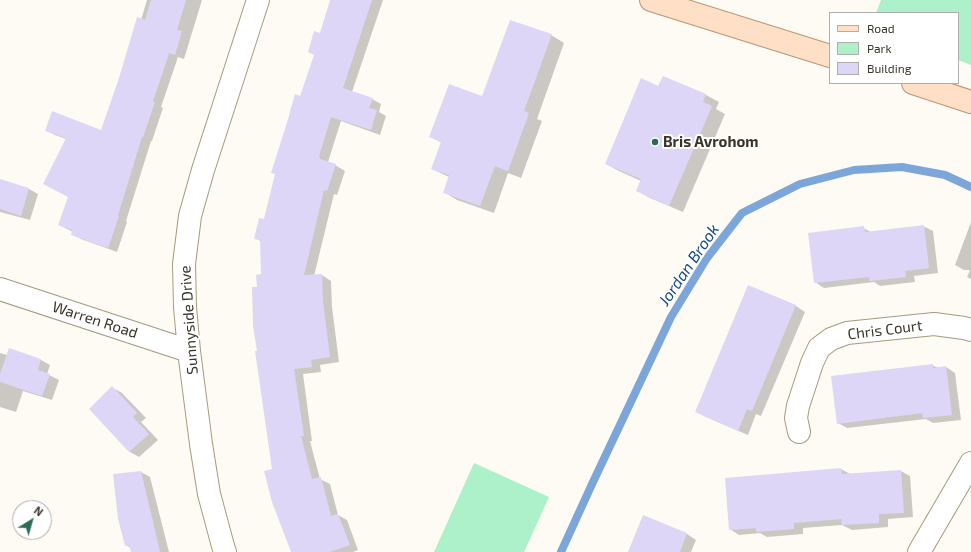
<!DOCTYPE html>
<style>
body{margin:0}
#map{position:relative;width:971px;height:552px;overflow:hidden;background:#fefbf5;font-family:"Exo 2",sans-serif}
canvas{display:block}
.legend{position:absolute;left:829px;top:12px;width:130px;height:72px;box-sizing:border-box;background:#fff;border:1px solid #b0aea9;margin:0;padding:5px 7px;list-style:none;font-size:12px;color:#393428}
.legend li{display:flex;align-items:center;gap:8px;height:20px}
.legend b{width:20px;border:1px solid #b0aea9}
.north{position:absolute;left:12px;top:500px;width:40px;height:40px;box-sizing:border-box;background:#fff;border:1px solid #b0aea9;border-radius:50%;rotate:37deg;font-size:11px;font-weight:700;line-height:16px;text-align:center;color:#393428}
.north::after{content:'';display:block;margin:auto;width:14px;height:18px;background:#2b6a57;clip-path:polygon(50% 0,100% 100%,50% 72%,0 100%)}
</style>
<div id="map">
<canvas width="971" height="552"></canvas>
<ul class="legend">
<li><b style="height:5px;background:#ffdfc5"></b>Road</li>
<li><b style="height:11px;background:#acf1c9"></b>Park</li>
<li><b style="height:11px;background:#ded6f6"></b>Building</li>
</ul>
<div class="north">N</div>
</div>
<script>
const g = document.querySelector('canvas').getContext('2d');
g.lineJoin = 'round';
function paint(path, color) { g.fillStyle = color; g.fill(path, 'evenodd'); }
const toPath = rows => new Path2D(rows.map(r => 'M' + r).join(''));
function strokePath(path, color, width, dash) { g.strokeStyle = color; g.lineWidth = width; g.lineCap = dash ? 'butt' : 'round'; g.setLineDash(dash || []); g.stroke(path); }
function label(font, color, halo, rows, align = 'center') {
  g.font = font + ' "Exo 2",sans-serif'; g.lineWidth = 4; g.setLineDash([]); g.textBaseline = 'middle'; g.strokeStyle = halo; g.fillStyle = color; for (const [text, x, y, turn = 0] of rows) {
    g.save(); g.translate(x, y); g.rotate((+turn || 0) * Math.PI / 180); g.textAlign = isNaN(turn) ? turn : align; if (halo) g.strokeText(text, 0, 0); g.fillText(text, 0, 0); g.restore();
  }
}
const green = toPath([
 [881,0,971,0,971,65,958,60,958,13,876,13],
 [474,463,549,497,524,552,434,552]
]);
const shadow = toPath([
 [147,0,202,0,184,59,178,57,161,107,163,108,152,141,151,141,126,221,127,222,117,252,81,239,72,234,73,232,59,225,69,197,66,139,55,135,46,130,102,131,141,20],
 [331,0,383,0,352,92,372,99,381,104,379,112,386,116,380,135,341,121,328,162,335,165,345,171,337,195,334,194,314,276,322,275,331,281,332,307,339,362,320,365,321,372,303,374,312,441,310,441,320,479,330,484,338,515,347,520,358,550,353,552,292,552,273,470,258,352,258,288,262,275,262,242,255,238,264,220,301,97,315,56,320,34],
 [551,35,564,43,537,119,542,121,521,178,508,173,494,213,457,200,444,192,449,177,432,169,442,143,431,137,482,97],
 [659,87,706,95,719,102,716,109,725,114,683,212,650,198,637,191,641,181,619,171,606,164],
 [0,180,29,189,38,194,30,220,0,212],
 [971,222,971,279,967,277,970,270,964,270,955,265],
 [923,226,933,231,938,273,914,276,915,282,880,286,874,282,824,288,815,282,863,228,871,232],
 [749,287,796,306,805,312,761,416,756,414,748,435,706,417,697,412],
 [9,349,41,360,50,365,47,374,59,380,52,400,23,391,16,412,0,407,0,353,7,355],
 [932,365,938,368,946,367,955,373,961,420,933,423,926,419,847,428,838,423],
 [113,388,122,393,146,418,141,422,158,440,139,457,130,452,90,409],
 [841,469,850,474,901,471,910,476,913,517,888,519,888,527,852,530,842,525,803,528,803,534,767,537,760,533,739,535,730,529],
 [141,472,150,477,169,552,132,552,131,548,126,545],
 [644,517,687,534,696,540,691,552,629,552]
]);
const stream = toPath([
 [561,552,593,482,671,317,707,258,742,213,800,184,854,170,902,167,945,175,971,187]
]);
const building = toPath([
 [151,0,186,0,177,30,182,31,175,55,169,53,166,63,153,101,155,102,143,137,142,137,118,215,119,216,108,248,71,235,72,230,58,225,68,197,43,184,66,138,45,131,52,111,101,130,119,78,137,17,145,20],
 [330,0,372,0,343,88,373,98,369,108,377,110,371,130,331,117,319,156,320,157,320,159,336,164,327,191,324,190,304,275,322,274,323,302,330,357,311,360,312,367,294,369,304,436,301,436,312,479,321,477,331,516,338,514,350,545,330,552,291,552,272,502,264,471,272,469,255,351,257,351,253,326,252,287,257,287,256,275,261,274,260,240,254,239,259,218,264,219,275,174,271,173,289,116,289,115,295,94,300,96,314,55,308,52,314,31,320,33],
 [510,20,552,34,524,111,529,113,508,171,495,166,480,206,443,193,449,175,431,169,441,142,429,137,449,84,482,96],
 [663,76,706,94,703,102,712,106,669,206,636,191,641,179,605,164,641,78,658,86],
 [0,179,29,188,21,216,0,209],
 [924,225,929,268,905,271,906,277,870,281,869,277,814,283,808,233,864,226,865,232],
 [748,285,796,305,752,411,747,409,738,431,695,412],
 [9,348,41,359,38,370,50,374,42,396,0,382,0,374],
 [933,364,933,368,946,366,952,415,923,418,922,413,837,424,831,376],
 [112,386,137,413,133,417,149,434,129,452,89,409],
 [841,468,842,474,901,470,904,513,879,514,879,523,842,525,841,519,794,523,794,529,756,532,756,528,729,530,725,478],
 [141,471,160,552,131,552,129,545,125,546,118,519,113,474],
 [643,515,687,533,680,552,628,552]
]);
const minor = toPath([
 [0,289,189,351],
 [799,432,796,418,798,406,812,363,819,348,831,339,847,333,934,324,964,328,971,330],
 [225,552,223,546,209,494,201,444,189,351,185,307,184,264,190,216,203,170,258,0],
 [919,552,971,463]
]);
const major = toPath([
 [651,0,830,56],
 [913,83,971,102]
]);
const markers = [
 [655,142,4,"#2b6a57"]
];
const poiNames = [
 ["Bris Avrohom",663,142]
];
const streetNames = [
 ["Warren Road",95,320,18],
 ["Sunnyside Drive",189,320,-94],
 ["Chris Court",885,330,-7]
];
const waterNames = [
 ["Jordan Brook",689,265,-56]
];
paint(green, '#acf1c9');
paint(shadow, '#0003');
strokePath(stream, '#7ca5da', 8);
paint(building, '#ded6f6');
strokePath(minor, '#a69a7c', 24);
strokePath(major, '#ba9575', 24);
strokePath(minor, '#fff', 22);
strokePath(major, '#ffdfc5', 22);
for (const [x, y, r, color] of markers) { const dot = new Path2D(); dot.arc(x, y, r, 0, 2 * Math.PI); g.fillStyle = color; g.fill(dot); strokePath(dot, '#fff', 1.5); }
label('bold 15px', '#393428', '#fff', poiNames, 'left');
label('15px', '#393428', '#fff', streetNames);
label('italic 16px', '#114989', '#fff', waterNames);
</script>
